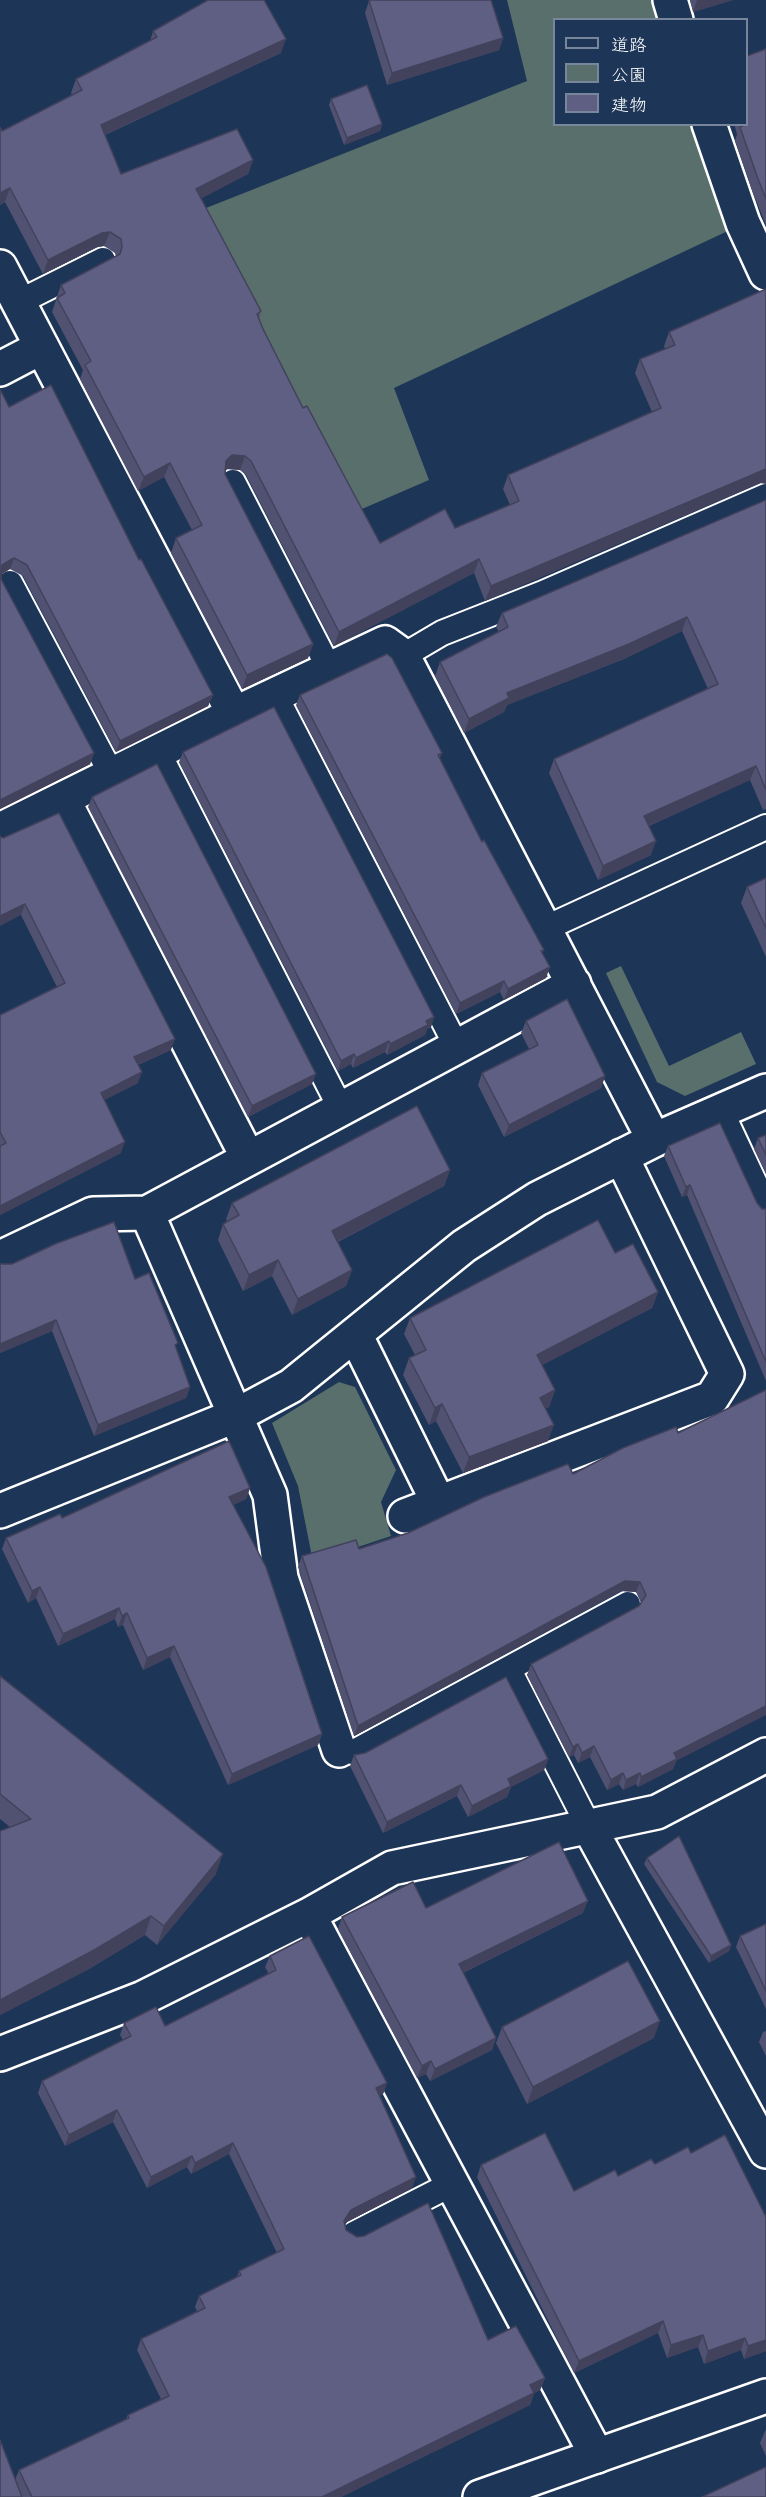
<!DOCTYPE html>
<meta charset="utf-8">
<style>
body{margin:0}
#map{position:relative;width:766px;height:2497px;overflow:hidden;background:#1d3557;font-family:"Playpen Sans","Klee One",sans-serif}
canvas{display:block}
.legend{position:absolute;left:553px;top:18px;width:195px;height:108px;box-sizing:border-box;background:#1d3557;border:2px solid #77869a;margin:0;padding:8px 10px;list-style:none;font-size:18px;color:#fff}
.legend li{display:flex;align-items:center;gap:12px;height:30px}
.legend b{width:30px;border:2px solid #77869a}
</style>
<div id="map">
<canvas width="766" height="2497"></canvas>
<ul class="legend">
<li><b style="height:8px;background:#1d3557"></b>道路</li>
<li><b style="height:16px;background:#586f6b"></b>公園</li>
<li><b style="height:16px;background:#5e5f83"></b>建物</li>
</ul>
</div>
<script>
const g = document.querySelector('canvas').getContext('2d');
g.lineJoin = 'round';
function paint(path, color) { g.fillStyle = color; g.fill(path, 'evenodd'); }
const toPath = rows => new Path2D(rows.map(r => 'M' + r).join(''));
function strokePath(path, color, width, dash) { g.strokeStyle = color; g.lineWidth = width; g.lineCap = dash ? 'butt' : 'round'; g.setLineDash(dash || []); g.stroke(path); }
const green = toPath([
 [507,0,656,0,662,19,554,20,554,124,697,125,732,229,394,388,429,480,355,512,201,210,527,81],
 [621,966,669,1066,741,1032,756,1064,685,1096,657,1082,606,973],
 [339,1382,355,1387,396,1470,381,1502,391,1536,313,1562,298,1486,272,1423]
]);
const service = toPath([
 [19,302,103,260],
 [233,482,330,670],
 [10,583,112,775],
 [403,656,442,633,541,594,766,496],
 [275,695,457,1047],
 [158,752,341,1109],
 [546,928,766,827],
 [721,1111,766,1207],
 [509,1670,588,1825],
 [339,1750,354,1752,628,1604],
 [354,2234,452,2184]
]);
const minor = toPath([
 [670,0,676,20],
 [709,124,743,223,766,273],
 [0,267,234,714],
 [0,369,42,347],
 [63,799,248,1158],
 [0,830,234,714,385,643,403,656,654,1140],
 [147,1213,270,1495,281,1578,339,1750],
 [0,1258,93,1214,147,1213,574,984],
 [356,1336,439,1504],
 [0,1511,237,1415,291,1386,464,1246,537,1199,654,1140,766,1091],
 [405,1516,712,1398,727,1374,621,1156],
 [588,1825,766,2151],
 [309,1915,597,2456],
 [0,2054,143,1998,309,1915,392,1868,657,1812,766,1755]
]);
const tertiary = toPath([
 [480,2497,766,2396]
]);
const wall = toPath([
 [690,0,733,0,693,12],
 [369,1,503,38,499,50,387,85,365,13],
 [153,31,281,53,105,135,121,174,253,160,248,174,201,198,261,311,259,319,263,329,303,408,380,543,455,528,510,505,503,489,508,475,652,412,635,373,640,359,665,349,664,346,669,332,760,483,485,601,474,573,334,646,246,475,240,470,227,469,226,470,225,474,313,644,308,658,242,689,171,553,176,538,192,530,164,477,138,491,80,379,83,370,52,312,61,285,116,256,115,253,104,246,97,247,43,274,5,202,0,205,0,127,2,131,72,95,71,93,76,79,150,41],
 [766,49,766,225,753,193,735,141,737,134,734,124,747,124],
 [331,99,382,124,380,131,344,145,329,105],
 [0,388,9,407,139,560,213,695,208,706,116,752,23,576,10,569,2,574,1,579,94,753,90,764,0,809],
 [766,500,766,809,763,810,750,780,649,826,651,855,598,880,549,773,554,759,708,689,682,631,624,659,507,705,504,712,464,733,435,676,440,662,499,632,496,627,502,613],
 [300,695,442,753,439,759,482,842,544,950,542,953,546,978,504,1000,500,992,456,1014,296,705],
 [183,752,434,1017,431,1027,427,1029,425,1035,387,1055,385,1052,353,1068,351,1064,338,1071,179,762],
 [92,797,312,1084,248,1117,88,807],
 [0,836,171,1050,138,1065,138,1083,104,1100,121,1153,0,1215,0,1015,57,987,21,915],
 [766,878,766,957,741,903,747,887],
 [526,1021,605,1076,601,1088,504,1137,478,1085,482,1073,529,1049,521,1033],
 [766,1135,766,1174,754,1149,758,1138],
 [668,1146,757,1203,762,1209,766,1209,766,1381,687,1195,682,1197,664,1156],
 [450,1170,444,1186,338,1242,352,1270,346,1286,292,1315,272,1276,243,1291,218,1240,223,1224,228,1222,226,1219,232,1203],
 [615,1253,658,1292,652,1308,542,1365,555,1390,549,1407,546,1408,548,1441,463,1473,436,1421,429,1425,403,1375,409,1358,415,1355,404,1334,410,1318],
 [0,1264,135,1279,176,1348,190,1387,186,1398,94,1436,52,1331,0,1353],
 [623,1448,676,1761,673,1769,638,1787,636,1784,623,1790,619,1784,607,1790,590,1757,578,1763,574,1755,569,1757,527,1675,531,1664,639,1606,641,1603,636,1592,621,1591,354,1736,298,1567,302,1556,359,1549,408,1533,573,1474],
 [250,1488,246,1499,233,1505,322,1734,318,1745,228,1785,170,1657,143,1670,123,1625,118,1627,115,1619,58,1646,36,1598,28,1603,2,1549,6,1538,62,1518],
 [0,1676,216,1874,157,1945,145,1935,89,1969,0,2015,0,1831,10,1827,0,1819],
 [354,1755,548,1759,544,1770,511,1787,507,1797,468,1817,457,1796,383,1833,350,1766],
 [647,1858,731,1945,729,1951,709,1963,644,1864],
 [426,1908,583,1913,463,1973,496,2038,492,2050,430,2081,426,2074,417,2078,338,1929,342,1917],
 [766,1924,766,2009,736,1947,740,1936],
 [270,1956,387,2083,383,2094,380,2095,412,2188,347,2222,345,2225,346,2230,488,2340,545,2378,540,2390,534,2393,530,2405,341,2497,0,2497,15,2480,19,2470,126,2419,128,2415,161,2399,137,2350,141,2339,197,2311,195,2307,199,2296,237,2277,239,2271,277,2253,229,2154,191,2174,187,2167,147,2188,113,2122,65,2146,38,2093,42,2081,123,2040,120,2035,124,2023,165,2026,269,1974,265,1967],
 [502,2027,654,2038,527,2104,496,2043],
 [766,2031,766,2056,759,2042,763,2032],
 [691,2153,766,2217,766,2351,744,2359,741,2350,704,2364,698,2347,667,2358,658,2333,574,2373,477,2177,481,2165,574,2191],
 [766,2430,766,2456,760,2443,765,2431]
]);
const shadedWall = toPath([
 [697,0,733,0,693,12],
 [503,38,499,50,387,85,392,73],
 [286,39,281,53,95,139,101,125],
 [382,124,380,131,344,145,347,138],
 [253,160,248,174,191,204,196,189],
 [10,188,5,202,0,205,0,193],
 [110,232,104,246,97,247,43,274,48,260,102,233],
 [232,455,245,456,240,470,227,469,221,475,226,461],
 [170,463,164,477,138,491,144,477],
 [766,469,766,484,760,483,485,601,491,586],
 [14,558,10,569,0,575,2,565],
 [479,559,474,573,334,646,339,632],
 [687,617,682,631,624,659,507,705,504,712,464,733,469,719,507,693],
 [313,644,308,658,242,689,247,675],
 [213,695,208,706,116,752,120,741],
 [94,753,90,764,0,809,0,800],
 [756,766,750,780,639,830,644,816],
 [656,841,651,855,598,880,603,866],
 [25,904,21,915,0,926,0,916],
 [550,967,546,978,504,1000,508,989],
 [504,981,500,992,456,1014,460,1003],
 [434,1017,431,1027,427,1029,425,1035,387,1055,390,1044,426,1021],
 [175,1039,171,1050,130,1068,134,1057],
 [389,1041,385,1052,353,1068,356,1058],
 [354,1054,351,1064,338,1071,341,1061],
 [142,1072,138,1083,97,1104,101,1093],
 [316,1074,312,1084,248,1117,252,1106],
 [605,1076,601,1088,504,1137,509,1125],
 [125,1142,121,1153,0,1215,0,1206],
 [450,1170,444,1186,327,1247,332,1231],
 [690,1185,687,1195,682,1197,686,1187],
 [278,1260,272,1276,243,1291,249,1275],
 [352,1270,346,1286,292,1315,298,1299],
 [658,1292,652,1308,531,1371,537,1355],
 [56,1320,52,1331,0,1353,0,1344],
 [190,1387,186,1398,94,1436,98,1425],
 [555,1390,549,1407,534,1414,540,1398],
 [442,1404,436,1421,429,1425,435,1408],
 [554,1425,548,1441,463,1473,469,1457],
 [250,1488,246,1499,225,1509,229,1497],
 [625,1581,640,1582,636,1592,621,1591,354,1736,358,1726],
 [40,1587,36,1598,28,1603,32,1591],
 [119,1608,115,1619,58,1646,63,1634],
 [127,1613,123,1625,118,1627,122,1616],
 [174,1646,170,1657,143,1670,147,1658],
 [766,1706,766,1715,676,1761,673,1769,638,1787,641,1777,674,1753],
 [322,1734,318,1745,228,1785,232,1774],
 [578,1744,574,1755,569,1757,573,1747],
 [594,1746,590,1757,578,1763,582,1753],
 [548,1759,544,1770,511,1787,507,1797,468,1817,472,1806,508,1779],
 [623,1773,619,1784,607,1790,611,1780],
 [640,1773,636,1784,623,1790,626,1780],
 [461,1785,457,1796,383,1833,387,1822],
 [223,1854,216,1874,157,1945,164,1926],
 [588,1901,583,1913,454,1977,459,1964],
 [151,1916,145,1935,89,1969,0,2015,0,2000],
 [731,1945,729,1951,709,1963,711,1956],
 [660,2021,654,2038,527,2104,533,2087],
 [496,2038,492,2050,430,2081,435,2069],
 [431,2061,426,2074,417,2078,422,2066],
 [387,2083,383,2094,372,2099,376,2088],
 [117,2110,113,2122,65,2146,69,2135],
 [233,2143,229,2154,191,2174,195,2163],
 [192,2156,187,2167,147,2188,151,2177],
 [416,2177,412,2188,347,2222,340,2233,344,2221,351,2210],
 [663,2321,658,2333,574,2373,579,2361],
 [703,2335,698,2347,667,2358,671,2345],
 [745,2338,741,2350,704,2364,708,2351],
 [766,2340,766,2351,744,2359,748,2346],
 [545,2378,540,2390,526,2397,530,2385],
 [534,2393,530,2405,341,2497,322,2497]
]);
const building = toPath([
 [208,0,264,0,286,39,101,125,121,174,237,129,253,160,196,189,261,311,257,314,263,329,303,408,307,406,380,543,445,509,455,528,519,501,508,475,661,408,640,359,675,345,669,332,766,289,766,469,491,586,479,559,339,632,251,461,245,456,232,455,226,461,225,474,313,644,247,675,176,538,202,525,170,463,144,477,85,365,91,361,57,298,65,293,61,285,120,254,122,247,121,239,110,232,102,233,48,260,10,188,0,193,0,127,2,131,82,90,76,79,157,37,153,31,208,0],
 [371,0,491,0,503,38,392,73,369,1,371,0],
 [766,49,766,199,758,179,740,127,747,124,747,56,766,49],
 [367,85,382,124,347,138,331,99,367,85],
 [51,385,139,560,141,559,213,695,120,741,27,565,14,558,2,565,1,579,94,753,0,800,0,389,9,407,51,385],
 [766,500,766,790,756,766,644,816,656,841,603,866,554,759,718,684,687,617,629,644,507,693,509,698,469,719,440,662,508,627,502,613,766,500],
 [387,654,392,658,442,753,438,755,482,842,484,840,544,950,541,951,550,967,508,989,504,981,460,1003,300,695,387,654],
 [274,707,434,1017,426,1021,428,1025,390,1044,389,1041,356,1058,354,1054,341,1061,183,752,274,707],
 [157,764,316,1074,252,1106,92,797,157,764],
 [59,813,175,1039,134,1057,142,1072,101,1093,125,1142,0,1206,0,1146,6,1143,0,1132,0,1015,65,983,25,904,0,916,0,836,3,838,59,813],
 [766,878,766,928,747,887,766,878],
 [567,999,605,1076,509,1125,482,1073,538,1045,526,1021,567,999],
 [417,1106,450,1170,332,1231,352,1270,298,1299,278,1260,249,1275,223,1224,239,1215,232,1203,417,1106],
 [720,1123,757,1203,762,1209,766,1209,766,1362,690,1185,686,1187,668,1146,720,1123],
 [766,1135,766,1155,758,1138,766,1135],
 [598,1220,615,1253,633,1244,658,1292,537,1355,555,1390,540,1398,554,1425,469,1457,442,1404,435,1408,409,1358,426,1350,410,1318,598,1220],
 [114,1222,135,1279,149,1273,178,1343,175,1345,190,1387,98,1425,56,1320,0,1344,0,1264,12,1264,55,1244,114,1222],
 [766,1390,766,1706,674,1753,677,1759,641,1777,640,1773,626,1780,623,1773,611,1780,594,1746,582,1753,578,1744,573,1747,531,1664,639,1606,646,1595,640,1582,625,1581,358,1726,302,1556,356,1540,359,1549,408,1533,484,1497,568,1464,573,1474,623,1448,676,1427,678,1433,766,1390],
 [229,1441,250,1488,229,1497,266,1567,322,1734,232,1774,174,1646,147,1658,127,1613,122,1616,119,1608,63,1634,40,1587,32,1591,6,1538,60,1514,62,1518,229,1441],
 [0,1676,223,1854,164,1926,151,1916,96,1949,0,2000,0,1831,31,1819,0,1794,0,1676],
 [506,1677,548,1759,508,1779,511,1786,472,1806,461,1785,387,1822,354,1755,365,1753,506,1677],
 [679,1836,731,1945,711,1956,647,1858,679,1836],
 [559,1842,588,1901,459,1964,496,2038,435,2069,431,2061,422,2066,342,1917,413,1882,426,1908,559,1842],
 [766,1924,766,1991,740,1936,766,1924],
 [309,1936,387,2083,376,2088,416,2177,351,2210,344,2221,346,2230,357,2237,364,2236,428,2203,488,2340,516,2326,545,2378,530,2385,534,2393,322,2497,32,2497,19,2470,129,2418,128,2415,169,2396,141,2339,205,2308,199,2296,241,2275,239,2271,284,2249,233,2143,195,2163,192,2156,151,2177,117,2110,69,2135,42,2081,131,2036,124,2023,156,2007,165,2026,276,1970,270,1956,309,1936],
 [628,1961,660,2021,533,2087,502,2027,628,1961],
 [545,2133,574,2191,615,2170,618,2176,651,2159,655,2164,688,2147,691,2153,725,2135,766,2217,766,2340,748,2346,745,2338,708,2351,703,2335,671,2345,663,2321,579,2361,481,2165,545,2133],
 [0,2440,22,2497,0,2497,0,2440],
 [766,2467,766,2497,702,2497,766,2467]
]);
paint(green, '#586f6b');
strokePath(service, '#fff', 28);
strokePath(minor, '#fff', 38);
strokePath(tertiary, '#fff', 38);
strokePath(service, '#1d3557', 24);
strokePath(minor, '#1d3557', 33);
strokePath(tertiary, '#1d3557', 33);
paint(wall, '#515271');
paint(shadedWall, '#42425c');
paint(building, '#5e5f83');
strokePath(building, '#42425c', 1.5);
</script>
